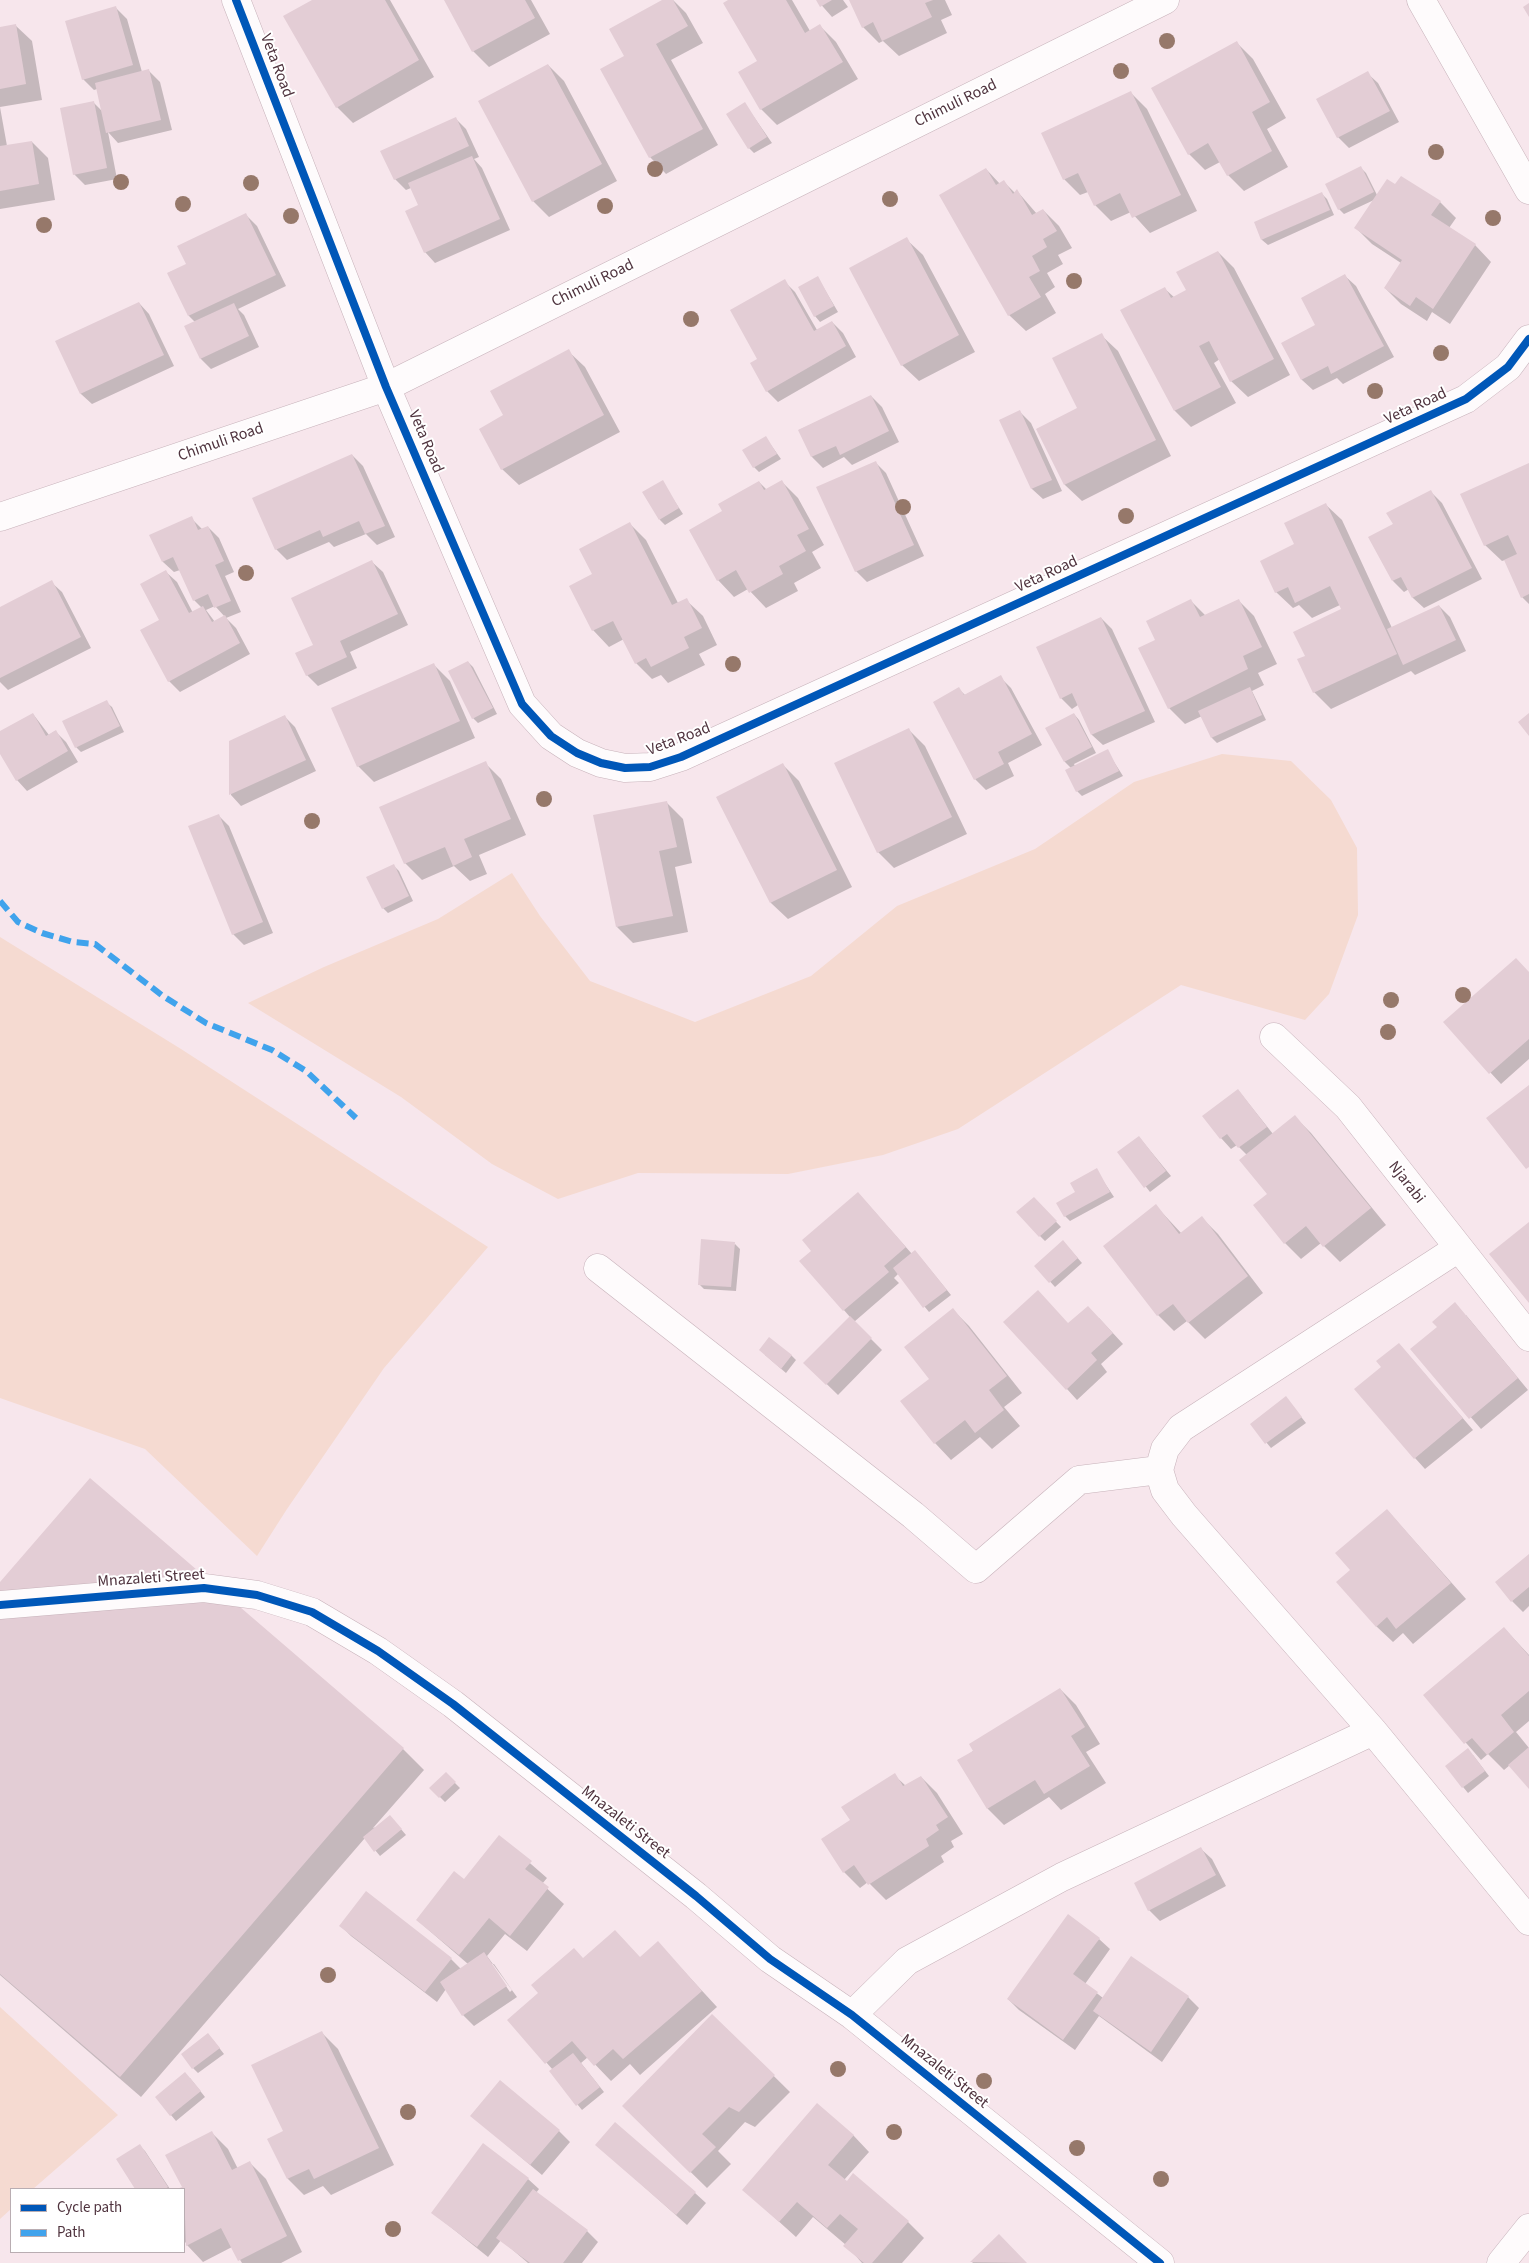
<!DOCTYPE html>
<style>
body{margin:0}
#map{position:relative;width:1529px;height:2263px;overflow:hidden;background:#f7e6ec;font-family:"Source Sans 3",sans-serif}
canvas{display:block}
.legend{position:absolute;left:10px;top:2188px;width:175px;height:65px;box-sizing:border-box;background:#fff;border:1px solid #b9adb2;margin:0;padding:6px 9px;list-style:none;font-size:15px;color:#4f333e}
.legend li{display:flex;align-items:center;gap:10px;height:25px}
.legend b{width:25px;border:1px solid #b9adb2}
</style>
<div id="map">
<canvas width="1529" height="2263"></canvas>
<ul class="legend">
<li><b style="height:6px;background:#0057b8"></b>Cycle path</li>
<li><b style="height:6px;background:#40a3ec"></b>Path</li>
</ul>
</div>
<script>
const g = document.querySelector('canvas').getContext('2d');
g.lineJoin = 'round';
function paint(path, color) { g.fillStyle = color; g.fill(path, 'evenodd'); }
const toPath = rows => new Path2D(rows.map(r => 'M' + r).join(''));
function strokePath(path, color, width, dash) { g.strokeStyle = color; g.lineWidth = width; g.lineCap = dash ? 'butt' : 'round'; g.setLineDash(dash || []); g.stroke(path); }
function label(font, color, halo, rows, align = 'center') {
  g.font = font + ' "Source Sans 3",sans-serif'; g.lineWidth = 4; g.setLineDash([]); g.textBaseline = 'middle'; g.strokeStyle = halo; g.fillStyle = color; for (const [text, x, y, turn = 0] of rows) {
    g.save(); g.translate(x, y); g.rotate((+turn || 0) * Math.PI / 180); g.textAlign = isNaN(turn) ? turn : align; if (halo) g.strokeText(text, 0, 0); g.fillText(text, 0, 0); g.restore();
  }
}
const green = toPath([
 [1222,754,1291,761,1331,800,1357,848,1358,915,1329,994,1305,1020,1181,985,958,1129,883,1155,788,1174,638,1173,558,1199,492,1164,401,1097,248,1003,324,967,438,919,512,873,540,916,590,981,695,1022,811,976,897,906,1035,849,1134,782],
 [0,937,181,1049,488,1247,384,1368,287,1509,257,1556,145,1449,0,1398],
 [0,2007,118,2115,33,2189,11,2189,11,2209,0,2219]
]);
const shadow = toPath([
 [314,0,390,0,434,77,353,123,337,107],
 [446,0,531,0,550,34,489,67,473,51],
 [664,0,673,0,686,13,703,43,671,60,718,145,666,174,650,157,625,57],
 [730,0,792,0,810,31,820,26,836,42,858,79,777,125,761,109,759,61],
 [817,0,843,0,848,7,832,17],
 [850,0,945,0,952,15,941,20,947,33,899,56,883,41,879,43,863,27],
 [116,8,127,19,142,72,149,71,160,82,172,130,118,143,108,132,117,179,85,185,74,174,93,102,103,112,97,89,94,90,83,79],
 [15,25,32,41,42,100,0,107,7,146,32,142,48,158,55,200,0,209,0,28],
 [1236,42,1253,59,1286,118,1267,129,1288,167,1244,191,1228,175,1220,162,1205,170,1189,154],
 [548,65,564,81,617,181,549,217,533,201],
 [1367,73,1378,83,1399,122,1349,148,1338,137,1318,99],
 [1131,93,1147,109,1197,211,1150,233,1131,212,1111,221,1095,205,1088,192,1080,195,1064,179],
 [745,104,772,143,754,153,749,148],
 [455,118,466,129,479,157,474,159,482,168,510,230,435,263,425,252,420,206,411,188,406,190,395,179],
 [1361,168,1366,173,1377,195,1440,202,1456,218,1449,228,1475,245,1491,262,1450,324,1432,312,1427,321,1401,304,1385,288,1401,263,1372,244,1356,228,1374,200,1344,214,1339,209],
 [986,169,1000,184,1004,182,1015,193,1017,191,1037,214,1043,210,1059,226,1072,248,1058,255,1063,264,1047,273,1055,287,1045,294,1056,313,1026,331,1009,315],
 [1322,194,1327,199,1334,215,1268,245,1262,240,1255,223],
 [246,215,257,226,286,286,238,309,244,315,259,347,211,369,201,359,195,322,189,316,168,273,188,264],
 [906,239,923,255,975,352,919,381,902,365],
 [1218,252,1234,268,1290,375,1248,397,1231,381,1220,359,1214,363,1236,403,1191,427,1175,411,1122,311,1165,289,1175,298,1187,291],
 [1345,276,1356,286,1394,357,1343,384,1337,378,1313,390,1302,380,1283,343,1317,326],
 [818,278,838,312,820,322,815,316],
 [784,281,795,292,817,330,832,322,843,333,856,357,778,402,767,391,759,359],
 [139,303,149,314,174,366,92,404,81,394,57,341],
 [1101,335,1118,351,1171,456,1082,501,1065,485,1037,429,1079,409],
 [568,351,585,367,620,432,519,485,502,469,481,429,505,416],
 [871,396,882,407,899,442,852,465,844,457,823,468,812,457,799,430],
 [1020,412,1031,423,1062,491,1043,499,1032,489,1000,420],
 [766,438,781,459,759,472,754,467],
 [352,455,363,466,395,537,377,545,366,534,334,547,329,542,287,560,276,549],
 [875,462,886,473,924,556,867,582,856,571],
 [1529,464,1529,604,1522,597,1505,560,1502,561,1485,545],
 [662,482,683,514,665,525,660,520],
 [759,482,767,490,782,482,798,498,824,545,812,552,821,568,794,583,798,591,766,608,748,589,734,597,718,580,690,531,724,512],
 [1431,492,1442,503,1482,579,1424,608,1413,598,1409,589,1404,592,1393,581,1370,537,1394,524],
 [1325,504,1342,520,1392,628,1439,606,1450,617,1466,651,1415,675,1411,671,1331,709,1314,692,1299,660,1307,657,1343,610,1340,605,1312,618,1299,605,1293,608,1276,592,1296,545],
 [191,518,202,529,208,527,219,538,234,572,225,576,241,612,226,618,236,628,250,654,180,692,169,681,161,621,166,572,177,582,193,613,202,608,194,600,180,570,174,572,163,562,151,535],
 [215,606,225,617,215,622,206,610],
 [630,524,646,540,678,603,686,600,703,616,717,645,699,654,705,665,668,683,661,675,652,679,636,663,624,639,609,647,593,630,594,575],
 [372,562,383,572,408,625,350,652,357,668,318,686,307,675,314,645],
 [51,582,62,592,91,648,8,690,0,682,0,608],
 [1238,600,1254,616,1277,664,1258,673,1264,685,1252,691,1266,720,1217,743,1212,738,1202,716,1185,724,1169,708,1157,640,1191,601,1206,616],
 [1101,618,1112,629,1155,722,1103,745,1092,735,1078,705,1072,709,1061,698],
 [468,662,473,667,497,714,478,723,473,718],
 [434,665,450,681,475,738,374,782,358,766],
 [1000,677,1011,688,1042,745,1008,763,1014,776,986,790,975,779,934,702,959,689,965,695],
 [106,702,112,707,124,732,81,752,76,747],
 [33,714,49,735,55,731,66,742,78,762,27,791,17,780,0,751,0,733],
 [1074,714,1079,720,1096,753,1074,764,1075,766,1107,751,1123,776,1082,796,1077,791,1071,768,1065,762,1047,728],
 [284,716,295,727,316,771,241,806,231,795,230,742],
 [908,729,925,746,967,834,894,868,878,852],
 [485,763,501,779,526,835,479,855,487,874,470,881,454,866,422,880,405,863,381,807],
 [783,765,799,781,852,887,788,919,771,903,718,798],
 [666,802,683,819,692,863,675,867,688,932,633,943,617,927],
 [218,815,229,826,273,933,244,945,233,934],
 [394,866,399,871,413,901,388,913,383,908],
 [1529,973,1529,1059,1501,1084,1444,1022],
 [1238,1090,1273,1134,1295,1117,1311,1133,1386,1225,1340,1262,1321,1243,1301,1259,1285,1243,1268,1195,1247,1155,1237,1145,1231,1149,1221,1138],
 [1139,1137,1171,1176,1150,1192,1119,1152],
 [1096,1170,1114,1197,1070,1221,1065,1216,1076,1193],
 [858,1193,912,1254,920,1257,951,1295,929,1312,898,1274,894,1278,899,1283,854,1322,882,1350,838,1395,805,1363,850,1317,801,1261,813,1251],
 [1039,1204,1061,1227,1045,1241,1040,1236],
 [1156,1206,1182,1234,1202,1218,1218,1234,1263,1293,1205,1339,1187,1321,1174,1331,1158,1315],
 [735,1244,740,1249,736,1291,704,1289,699,1284],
 [1068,1247,1082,1263,1055,1287,1036,1266],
 [953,1310,969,1326,1022,1393,1004,1407,1020,1426,992,1449,980,1437,951,1460,935,1443,902,1402,931,1379],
 [1466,1315,1528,1390,1481,1429,1412,1349],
 [1099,1318,1123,1344,1101,1364,1107,1372,1077,1400,1067,1389,1069,1324],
 [1399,1344,1473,1430,1425,1469,1415,1458,1383,1367],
 [765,1355,791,1355,796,1360,786,1373],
 [1286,1398,1306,1423,1271,1448,1251,1424],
 [1387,1510,1466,1599,1413,1644,1403,1633,1393,1642,1376,1626,1352,1570],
 [1529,1556,1529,1606,1523,1612,1512,1601],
 [0,1584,403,1749,424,1770,373,1828,395,1822,406,1835,380,1856,365,1838,141,2097,0,1975],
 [1504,1628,1529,1655,1529,1721,1516,1732,1529,1748,1529,1787,1510,1765,1504,1770,1488,1754,1481,1760,1424,1695],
 [1060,1689,1076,1705,1100,1744,1086,1752,1106,1783,1061,1810,1049,1797,1004,1825,988,1809,959,1761],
 [1473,1755,1489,1776,1468,1793,1446,1766],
 [446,1774,460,1788,445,1802,431,1788],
 [894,1775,906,1786,921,1777,937,1793,963,1834,951,1841,954,1847,941,1856,944,1862,886,1900,868,1882,860,1888,844,1872,851,1820],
 [500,1837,547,1878,542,1884,564,1904,527,1951,505,1934,487,1956,517,1997,474,2026,463,2015,446,1989,437,2002,351,1936,340,1925,451,1959,461,1969,468,1964,417,1920,464,1881],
 [491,1964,494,1964,512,1990,510,1992],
 [1201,1849,1212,1859,1226,1886,1160,1921,1149,1910],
 [1099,1939,1110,1949,1085,1984,1103,1998,1131,1958,1188,1997,1199,2008,1162,2062,1099,2016,1075,2050,1019,2010,1008,1999],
 [658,1943,717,2007,640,2075,630,2064,611,2081,588,2057,581,2063,604,2092,582,2110,551,2072,553,2070,509,2020,583,1959,641,1958],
 [712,2015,790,2092,755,2127,745,2122,718,2151,731,2164,707,2188,623,2106],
 [322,2033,338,2049,394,2165,331,2195,323,2186,304,2195,288,2179,268,2139,285,2132],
 [213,2040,224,2054,198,2073,193,2068],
 [190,2078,205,2097,176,2121,156,2097],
 [472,2116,559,2131,570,2142,542,2175],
 [212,2133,228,2149,238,2169,250,2163,266,2179,302,2252,281,2263,242,2263,232,2247,203,2262,187,2245,184,2240,184,2189,180,2189,183,2188],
 [853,2135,869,2152,844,2180,908,2222,924,2238,902,2263,862,2263,846,2245,813,2217,796,2237,744,2190],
 [597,2145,695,2193,706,2203,687,2225],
 [140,2146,145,2151,170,2189,136,2189,118,2160],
 [528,2179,539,2189,536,2193,587,2231,598,2242,582,2263,528,2263,501,2240,488,2257,433,2213],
 [999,2236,1026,2263,973,2263,972,2262]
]);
const building = toPath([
 [312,0,385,0,419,60,336,108,283,16],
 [444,0,525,0,535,18,472,52],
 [662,0,673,0,688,26,656,44,703,129,649,158,600,69,624,56,609,29],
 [728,0,786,0,805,33,820,24,843,62,760,110,738,72,757,61,723,3],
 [816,0,832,0,820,7],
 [849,0,933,0,925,3,932,17,882,41,873,22,862,28],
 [1529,3,1529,17,1523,7],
 [116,6,133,65,82,80,65,21],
 [16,24,26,84,0,89,0,27],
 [1237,41,1270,102,1252,112,1272,151,1227,176,1208,143,1188,155,1151,88],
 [548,64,602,164,532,202,478,101],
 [149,69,161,120,106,133,95,83],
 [1368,71,1390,111,1337,138,1316,99],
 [1131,91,1181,195,1132,218,1120,193,1094,206,1078,173,1063,180,1041,133],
 [94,101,107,168,73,175,60,108],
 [745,102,767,137,748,149,726,114],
 [456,117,469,146,394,180,380,151],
 [32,141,39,184,0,191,0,146],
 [472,156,500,219,424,253,405,211,418,205,408,183],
 [1361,166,1374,192,1338,210,1325,184],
 [986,168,996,185,1004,180,1013,194,1017,189,1032,215,1043,209,1057,231,1043,239,1047,247,1032,256,1040,271,1029,277,1041,297,1008,316,939,195],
 [1401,176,1441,201,1431,215,1476,244,1433,309,1416,297,1410,306,1384,288,1402,260,1354,228,1387,179,1395,184],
 [1322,192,1330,210,1261,240,1254,222],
 [246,213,276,275,188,316,167,273,186,264,177,246],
 [907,237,959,335,901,366,849,268],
 [1218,251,1274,359,1230,382,1209,341,1199,346,1221,387,1174,411,1120,310,1165,287,1171,298,1186,290,1176,272],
 [1345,274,1384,346,1331,374,1328,366,1301,380,1281,343,1315,325,1301,298],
 [818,276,834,306,814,317,798,287],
 [785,279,814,331,832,321,846,346,766,392,750,363,757,359,730,310],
 [139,302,164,355,80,394,55,341],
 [234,303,249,336,200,359,184,326],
 [1102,333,1156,440,1064,485,1036,429,1077,408,1052,358],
 [569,349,604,415,501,470,479,429,503,415,490,391],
 [871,395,889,431,840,455,836,446,811,457,798,430],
 [1020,410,1052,480,1031,489,999,420],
 [766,436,777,454,753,468,742,450],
 [352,454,385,526,365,534,359,521,323,537,320,530,275,550,252,498],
 [876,461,914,545,855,572,816,487],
 [1529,463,1529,594,1521,598,1504,560,1517,554,1508,535,1484,546,1460,494],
 [663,480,679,508,659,520,642,492],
 [782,480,809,529,797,535,806,551,779,566,783,574,749,593,736,570,717,581,689,530,722,511,718,504,759,481,764,490],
 [1431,490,1472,568,1412,598,1401,577,1392,581,1368,537,1393,524,1386,513],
 [1326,503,1397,654,1313,693,1297,659,1305,656,1293,632,1341,609,1330,586,1295,603,1288,587,1275,593,1260,561,1294,544,1284,523],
 [192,516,198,530,208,526,224,561,215,565,231,601,214,608,208,594,193,601,173,557,162,562,149,535],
 [630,522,672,605,687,598,702,628,684,637,689,648,651,667,646,658,635,664,613,621,592,631,569,586,592,574,579,549],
 [372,560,398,614,340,641,347,657,306,676,295,653,313,645,291,598],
 [166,570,189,613,203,606,212,622,225,615,240,643,168,682,140,630,159,620,140,584],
 [52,580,81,637,0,678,0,607],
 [1191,599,1200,617,1239,599,1262,647,1243,656,1248,669,1168,709,1138,648,1155,640,1146,621],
 [1439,605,1456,640,1403,665,1387,629],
 [1101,617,1145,711,1091,735,1072,693,1060,699,1036,647],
 [468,661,493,708,472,719,448,671],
 [434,663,460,721,357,767,331,708],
 [1001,675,1032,734,998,752,1004,764,974,780,933,702,959,687,964,695],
 [1250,687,1262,715,1211,738,1198,711],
 [107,700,120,726,75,748,62,721],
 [33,713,46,736,56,730,68,751,16,781,0,754,0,731],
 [1074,713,1092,747,1064,762,1045,728],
 [1529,713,1529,736,1518,722],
 [285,715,306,760,229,795,229,741],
 [909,728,952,817,877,853,834,763],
 [1108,749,1119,771,1076,792,1065,770],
 [486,761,511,819,464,839,472,857,453,866,445,847,404,864,379,807],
 [783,763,837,870,770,903,716,797],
 [667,801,677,847,659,851,673,916,616,927,593,815],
 [219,814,263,922,232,935,188,826],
 [394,864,409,896,382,909,366,877],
 [1516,958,1529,972,1529,1039,1489,1074,1443,1022],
 [1529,1085,1529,1167,1526,1169,1486,1118],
 [1238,1089,1267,1127,1238,1148,1227,1134,1220,1139,1202,1116],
 [1295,1115,1371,1208,1323,1247,1306,1226,1284,1244,1253,1205,1267,1194,1239,1160],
 [1139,1136,1166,1171,1144,1188,1117,1152],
 [1097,1168,1110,1192,1064,1217,1056,1203,1075,1192,1070,1183],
 [858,1192,906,1247,884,1266,889,1272,843,1311,799,1261,811,1251,802,1240],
 [1034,1197,1057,1221,1039,1237,1016,1212],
 [1156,1204,1179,1234,1202,1216,1248,1276,1188,1323,1173,1304,1157,1316,1103,1246],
 [1529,1222,1529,1303,1489,1254],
 [701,1239,735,1242,731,1287,698,1285],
 [1063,1240,1078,1258,1049,1283,1034,1266],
 [915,1250,947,1290,923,1308,893,1268],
 [1038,1290,1068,1323,1088,1306,1113,1333,1091,1353,1097,1360,1066,1390,1003,1322],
 [1455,1302,1518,1378,1469,1419,1410,1349,1437,1327,1432,1322],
 [953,1308,1007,1376,989,1390,1004,1410,975,1433,965,1420,934,1444,900,1401,929,1379,904,1347],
 [850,1316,872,1338,826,1385,803,1363],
 [769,1337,792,1355,781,1369,759,1350],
 [1399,1343,1463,1418,1414,1459,1354,1389,1381,1367,1376,1361],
 [1286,1396,1302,1417,1265,1444,1250,1424],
 [90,1478,404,1748,120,2077,0,1974,0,1582],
 [1387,1509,1451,1583,1396,1629,1387,1617,1376,1627,1336,1582,1350,1570,1335,1553],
 [1529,1554,1529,1587,1511,1602,1495,1582],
 [1504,1627,1529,1656,1529,1691,1501,1715,1514,1732,1487,1755,1472,1738,1464,1744,1423,1695],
 [1060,1688,1085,1727,1071,1736,1090,1766,1044,1794,1035,1780,987,1809,957,1760,973,1751,969,1744],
 [1529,1747,1529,1789,1508,1765],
 [1468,1748,1485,1771,1462,1788,1445,1766],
 [446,1772,456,1782,439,1798,429,1788],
 [895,1773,903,1786,921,1776,948,1817,936,1825,939,1830,926,1839,929,1846,868,1885,854,1865,843,1873,821,1839,850,1820,841,1807],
 [390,1815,402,1829,374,1852,363,1837],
 [499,1835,532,1861,525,1869,549,1887,510,1936,489,1918,459,1955,416,1920,454,1871,464,1879],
 [1201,1847,1216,1875,1148,1911,1134,1883],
 [366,1891,452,1958,425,1992,339,1926],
 [1068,1914,1100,1938,1073,1974,1098,1992,1063,2040,1007,1999],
 [615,1930,640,1957,658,1941,702,1991,623,2059,613,2049,594,2066,572,2041,545,2064,507,2020,538,1993,531,1985,574,1948,583,1958],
 [484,1952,507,1986,462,2016,440,1982],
 [1131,1956,1189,1996,1151,2052,1093,2011],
 [712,2014,775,2075,739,2112,729,2107,702,2134,716,2147,690,2173,622,2106],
 [322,2031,379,2148,314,2179,309,2169,287,2179,267,2139,283,2131,251,2065],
 [208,2033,220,2048,192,2069,181,2054],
 [573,2053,600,2087,576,2106,549,2071],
 [185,2072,201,2091,170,2116,155,2097],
 [500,2080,560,2130,530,2165,470,2116],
 [817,2103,854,2135,828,2165,847,2181,853,2173,909,2221,872,2263,864,2263,843,2246,858,2229,840,2214,827,2228,797,2202,779,2222,742,2190],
 [615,2122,696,2192,676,2215,595,2145],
 [212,2131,232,2170,250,2161,287,2236,238,2261,221,2228,186,2246,184,2189,177,2189,182,2187,165,2155],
 [483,2143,529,2178,477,2247,431,2213],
 [140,2144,168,2187,165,2189,135,2189,116,2159],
 [533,2189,588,2230,563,2263,530,2263,496,2238],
 [999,2234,1027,2263,970,2262]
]);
const minor = toPath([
 [236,0,386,387,522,704,551,736,577,753,601,763,625,768,650,767,681,757,1466,399,1508,367,1529,339],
 [1421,0,1529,190],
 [0,517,386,387,1165,0],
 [1274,1037,1348,1107,1529,1337],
 [1457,1249,1181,1428,1165,1449,1159,1470,1165,1490,1184,1515,1373,1731,1529,1921],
 [598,1268,913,1515,976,1569,1079,1480,1159,1470],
 [0,1605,204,1588,257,1595,312,1612,378,1651,453,1704,696,1896,770,1959,852,2015,1160,2263],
 [852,2015,907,1961,1062,1877,1373,1731],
 [1501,2263,1529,2228]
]);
const quiet = toPath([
 [0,901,18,922,42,933,73,942,95,944,163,996,206,1023,272,1050,306,1071,356,1118]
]);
const cycleway = toPath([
 [236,0,386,387,522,704,551,736,577,753,601,763,625,768,650,767,681,757,1466,399,1508,367,1529,339],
 [0,1605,204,1588,257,1595,312,1612,378,1651,453,1704,696,1896,770,1959,852,2015,1160,2263]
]);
const trees = [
 [1167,41],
 [1121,71],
 [1436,152],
 [655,169],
 [121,182],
 [251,183],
 [890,199],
 [183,204],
 [605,206],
 [291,216],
 [1493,218],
 [44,225],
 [1074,281],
 [691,319],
 [1441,353],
 [1375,391],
 [903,507],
 [1126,516],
 [246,573],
 [733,664],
 [544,799],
 [312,821],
 [1463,995],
 [1391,1000],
 [1388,1032],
 [328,1975],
 [838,2069],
 [984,2081],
 [408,2112],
 [894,2132],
 [1077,2148],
 [1161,2179],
 [393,2229]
];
const streetNames = [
 ["Veta Road",276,66,69],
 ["Chimuli Road",956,104,-26],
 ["Chimuli Road",593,284,-26],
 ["Veta Road",1416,407,-25],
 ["Veta Road",425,442,67],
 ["Chimuli Road",221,443,-19],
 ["Veta Road",1047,575,-25],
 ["Veta Road",679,740,-21],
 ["Njarabi",1406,1183,52],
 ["Mnazaleti Street",151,1579,-4],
 ["Mnazaleti Street",625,1823,38],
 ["Mnazaleti Street",944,2072,39]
];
paint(green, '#f5dad1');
paint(shadow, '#0003');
paint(building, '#e3cdd5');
strokePath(minor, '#c7b2ba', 29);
strokePath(minor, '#fefbfc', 28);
strokePath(quiet, '#40a3ec', 6, [12, 6]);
strokePath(cycleway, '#0057b8', 8);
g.fillStyle = '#96786a';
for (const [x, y] of trees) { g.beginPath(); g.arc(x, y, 8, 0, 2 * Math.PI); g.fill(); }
label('16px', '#4f333e', '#fff', streetNames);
</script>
